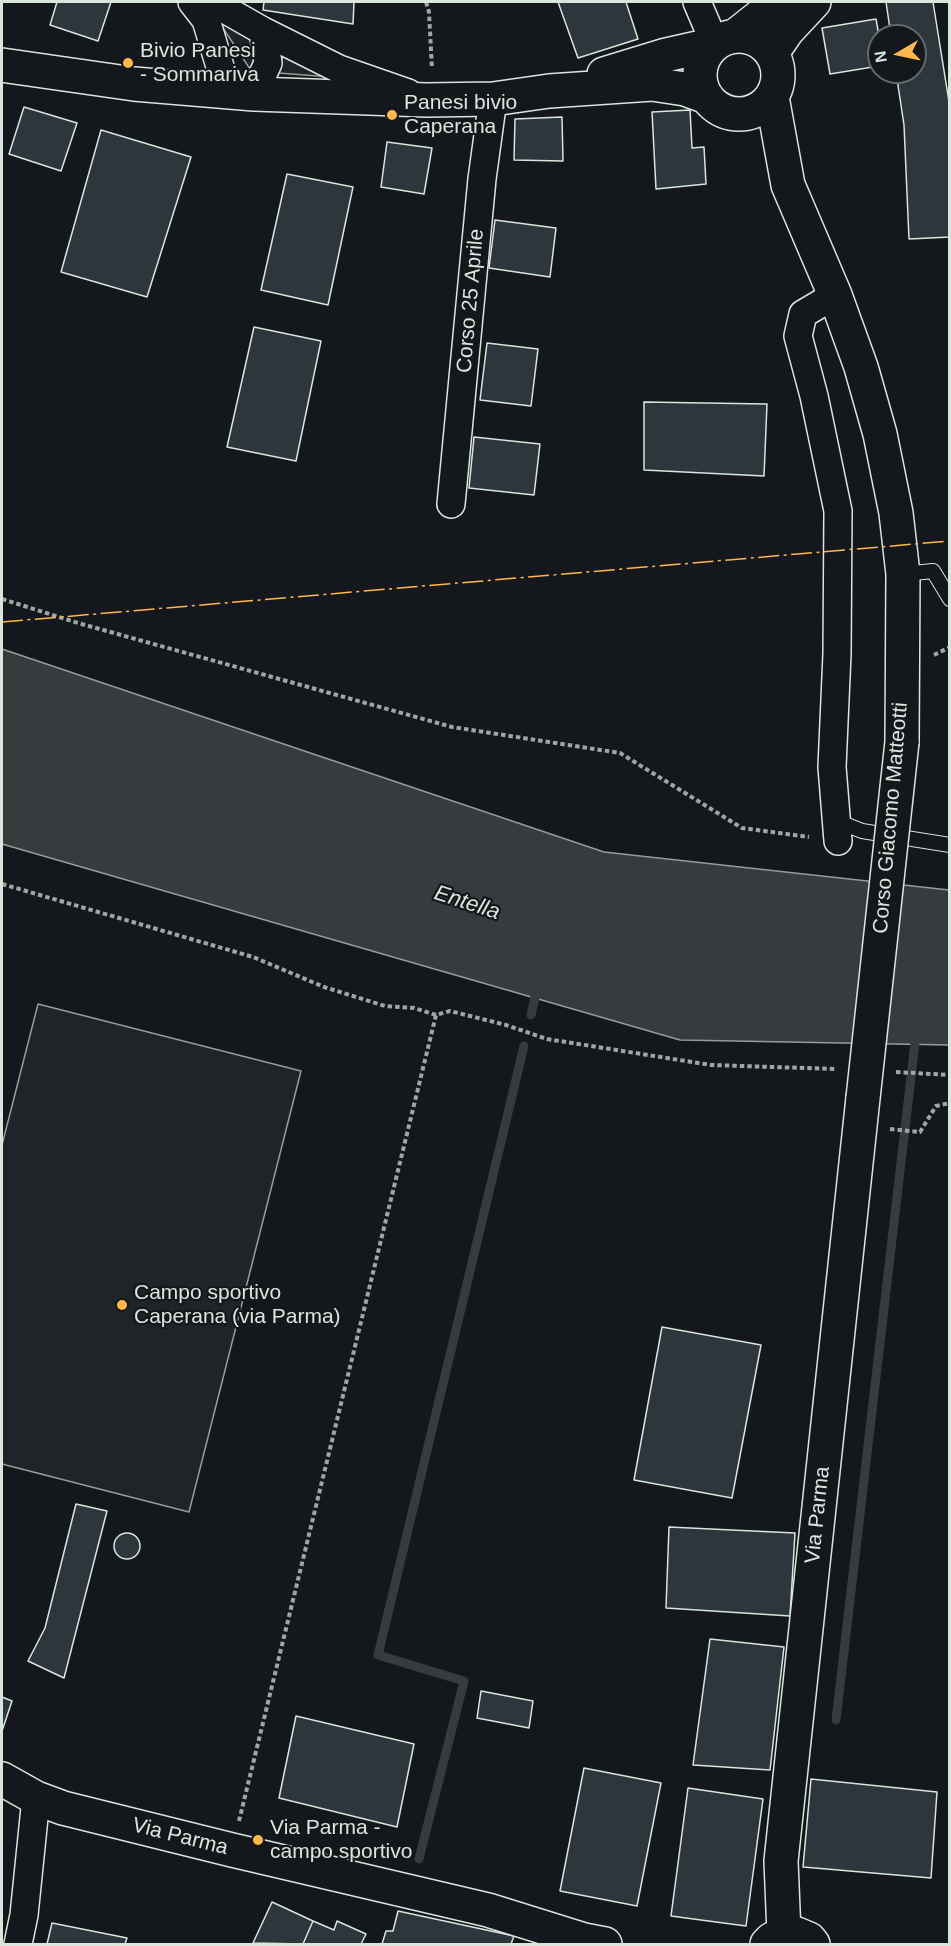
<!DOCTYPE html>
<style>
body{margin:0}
#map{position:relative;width:951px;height:1946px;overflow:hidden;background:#14181c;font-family:Helvetica,sans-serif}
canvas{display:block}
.frame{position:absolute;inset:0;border:3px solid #d8e6dc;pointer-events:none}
.north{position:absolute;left:867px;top:24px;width:60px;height:60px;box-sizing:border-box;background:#14181c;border:2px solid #626a69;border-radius:50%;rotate:261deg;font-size:16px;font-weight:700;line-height:24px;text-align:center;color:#d8e6dc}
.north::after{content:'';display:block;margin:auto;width:21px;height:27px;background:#ffb74d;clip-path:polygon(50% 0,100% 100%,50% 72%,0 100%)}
</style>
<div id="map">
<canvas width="951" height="1946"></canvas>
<div class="frame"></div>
<div class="north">N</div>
</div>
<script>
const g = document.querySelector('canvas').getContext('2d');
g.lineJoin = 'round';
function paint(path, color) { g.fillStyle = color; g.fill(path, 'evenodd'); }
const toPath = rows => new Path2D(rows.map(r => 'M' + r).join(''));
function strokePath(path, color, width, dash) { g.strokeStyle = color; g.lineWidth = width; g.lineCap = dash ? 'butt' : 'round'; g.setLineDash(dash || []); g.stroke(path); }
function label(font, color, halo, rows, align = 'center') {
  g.font = font + ' Helvetica,sans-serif'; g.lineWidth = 4.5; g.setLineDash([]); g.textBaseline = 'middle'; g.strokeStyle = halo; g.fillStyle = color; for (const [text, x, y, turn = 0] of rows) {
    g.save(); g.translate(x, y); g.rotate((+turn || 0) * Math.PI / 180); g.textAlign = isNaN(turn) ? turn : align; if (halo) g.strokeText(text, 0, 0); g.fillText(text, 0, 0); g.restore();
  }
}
const green = toPath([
 [219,22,241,30,254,45,257,59,250,69,219,22],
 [283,55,331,77,278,73,283,55],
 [38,1004,301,1071,189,1512,2,1464,2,1145,38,1004]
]);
const water = toPath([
 [2,649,604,852,949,890,949,1045,680,1040,2,844,2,649]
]);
const stream = toPath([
 [531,1015,537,988],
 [836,1720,916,1034],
 [419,1859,464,1681,378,1655,524,1046]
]);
const building = toPath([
 [57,2,111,2,98,41,50,25,57,2],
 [264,2,354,2,353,24,263,10,264,2],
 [558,2,626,2,638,39,578,58,558,2],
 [886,2,933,2,950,108,950,237,909,239,904,125,896,72,915,72,915,36,891,36,886,2],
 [876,19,879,36,879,66,830,74,822,28,876,19],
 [24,107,77,123,61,171,9,154,24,107],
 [690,110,692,148,704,147,706,184,656,189,652,112,690,110],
 [562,117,563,161,514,160,515,119,562,117],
 [101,130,191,157,147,297,61,272,101,130],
 [387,142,432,148,424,194,381,187,387,142],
 [287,174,353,187,328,305,261,290,287,174],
 [495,220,556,228,550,277,489,268,495,220],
 [254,327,321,341,296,461,227,447,254,327],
 [487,343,538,349,531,406,480,400,487,343],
 [644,402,767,404,764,476,644,470,644,402],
 [474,437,540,444,534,495,469,488,474,437],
 [662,1327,761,1345,732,1498,634,1480,662,1327],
 [76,1504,107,1511,64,1678,28,1661,45,1628,76,1504],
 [669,1527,795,1533,790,1616,666,1608,669,1527],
 '114 1546a13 13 0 1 1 26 0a13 13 0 1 1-26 0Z',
 [710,1639,784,1647,770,1770,693,1765,710,1639],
 [481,1691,533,1701,529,1728,477,1718,481,1691],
 [2,1697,12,1701,2,1731,2,1697],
 [296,1716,414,1744,397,1827,279,1798,296,1716],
 [584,1768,661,1783,637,1906,560,1891,584,1768],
 [811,1779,937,1792,931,1878,803,1867,811,1779],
 [688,1788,763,1799,746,1926,671,1916,688,1788],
 [272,1902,313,1921,303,1944,253,1943,272,1902],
 [398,1911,514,1936,511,1944,382,1944,386,1931,393,1931,398,1911],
 [313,1921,334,1930,337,1921,366,1934,361,1944,303,1944,313,1921],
 [52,1923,127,1938,125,1944,47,1944,52,1923]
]);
const path = toPath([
 [426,2,429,12,432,69],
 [2,599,78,623,452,727,620,753,742,828,809,837],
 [934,655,950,647],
 [2,884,253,957,324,987,385,1006,414,1008,436,1015,450,1011,506,1025,547,1039,711,1065,835,1069],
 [896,1072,950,1075],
 [890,1129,920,1132,936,1106,950,1103],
 [239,1821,436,1015]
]);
const service = toPath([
 [903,574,933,571,950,599],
 [837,821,862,831,950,845]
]);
const minor = toPath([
 [192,2,206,20,227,90],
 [212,2,263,31,339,69,408,93],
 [697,2,715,44],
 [254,94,268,63,263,31],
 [835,295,803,314,798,336,814,396,838,511,837,654,832,767,838,841],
 [451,504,482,179,493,99],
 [18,1944,24,1915,36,1798]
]);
const secondary = toPath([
 '700 75a39 39 0 1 1 78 0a39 39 0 1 1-78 0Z',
 [735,36,759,17,784,2],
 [772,53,787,31,814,2],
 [2,65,134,84,254,94,426,100,493,99,549,91,652,84,685,89,707,97],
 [604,74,666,55,715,44],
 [772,97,788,185,835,295,861,367,880,434,896,513,903,574,902,742],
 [784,1934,781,1861,863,1098]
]);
const primary = toPath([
 [2,1779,36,1798,63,1808,232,1850,488,1910,584,1940,605,1944],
 [767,1944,772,1939,784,1934,797,1934,809,1939,813,1944]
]);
const secondaryBridge = toPath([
 [863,1098,902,742]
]);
const power = toPath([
 [2,622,950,541]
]);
const markers = [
 [128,63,6,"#ffb74d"],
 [392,115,6,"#ffb74d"],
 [122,1305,6,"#ffb74d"],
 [258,1840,6,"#ffb74d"]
];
const poiNames = [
 ["Bivio Panesi",140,51],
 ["- Sommariva",140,75],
 ["Panesi bivio",404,103],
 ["Caperana",404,127],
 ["Campo sportivo",134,1293],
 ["Caperana (via Parma)",134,1317],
 ["Via Parma -",270,1828],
 ["campo sportivo",270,1852]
];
const streetNames = [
 ["Corso 25 Aprile",471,301,-85],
 ["Corso Giacomo Matteotti",891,818,-85],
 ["Via Parma",818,1515,-84],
 ["Via Parma",180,1837,14]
];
const waterNames = [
 ["Entella",467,903,18]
];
paint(green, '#202428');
strokePath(green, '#939e99', 1.5);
paint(water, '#363b3e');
strokePath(water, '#939e99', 1.5);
strokePath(stream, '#363b3e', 9);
paint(building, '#2c363c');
strokePath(building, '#d8e6dc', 1.5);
strokePath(service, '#d8e6dc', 16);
strokePath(minor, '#d8e6dc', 30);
strokePath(secondary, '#d8e6dc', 36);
strokePath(primary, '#d8e6dc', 36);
strokePath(path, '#9da8a2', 4, [4.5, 3]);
strokePath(service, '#14181c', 14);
strokePath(minor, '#14181c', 27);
strokePath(secondary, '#14181c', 33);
strokePath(primary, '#14181c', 33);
strokePath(secondaryBridge, '#d8e6dc', 36, []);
strokePath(secondaryBridge, '#14181c', 33);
strokePath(power, '#ffb74d', 1.5, [21, 4.5, 3, 4.5]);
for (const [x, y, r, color] of markers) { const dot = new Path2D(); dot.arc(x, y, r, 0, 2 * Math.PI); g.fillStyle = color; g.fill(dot); strokePath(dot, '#14181c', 2); }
label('21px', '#d8e6dc', '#14181c', poiNames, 'left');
label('21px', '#d8e6dc', '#14181c', streetNames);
label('italic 22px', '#d8e6dc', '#14181c', waterNames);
</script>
